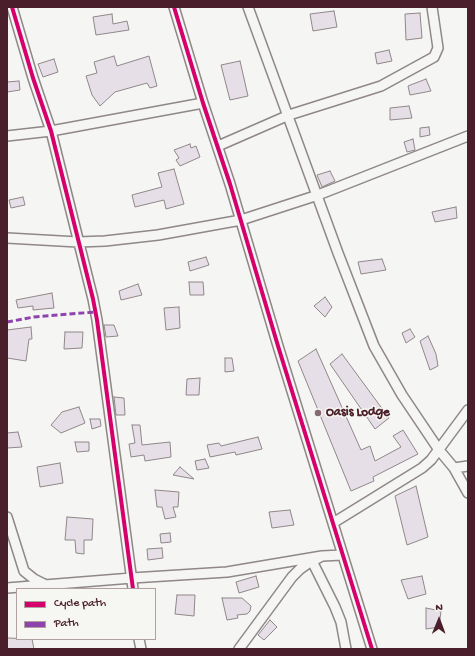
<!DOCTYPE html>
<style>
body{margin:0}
#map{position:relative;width:475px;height:656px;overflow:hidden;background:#f5f5f3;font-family:"Gochi Hand",sans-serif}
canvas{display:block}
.frame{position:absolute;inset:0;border:8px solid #4a1f2b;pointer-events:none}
.legend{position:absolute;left:16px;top:588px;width:140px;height:52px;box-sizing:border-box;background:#f6f6f2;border:1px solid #b1a0a2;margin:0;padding:5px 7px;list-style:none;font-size:12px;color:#4a1f2b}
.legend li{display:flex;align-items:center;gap:8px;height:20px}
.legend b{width:20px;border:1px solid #b1a0a2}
.north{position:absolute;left:419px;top:600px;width:40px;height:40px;-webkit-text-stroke:3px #f6f6f2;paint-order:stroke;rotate:1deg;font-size:11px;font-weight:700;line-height:16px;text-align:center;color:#4a1f2b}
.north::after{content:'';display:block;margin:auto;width:14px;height:18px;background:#4a1f2b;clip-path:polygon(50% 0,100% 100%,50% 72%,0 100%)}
</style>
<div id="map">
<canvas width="475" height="656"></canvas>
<div class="frame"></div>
<ul class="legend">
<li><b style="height:5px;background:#d6006c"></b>Cycle path</li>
<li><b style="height:5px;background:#8e44ad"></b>Path</li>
</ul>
<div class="north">N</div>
</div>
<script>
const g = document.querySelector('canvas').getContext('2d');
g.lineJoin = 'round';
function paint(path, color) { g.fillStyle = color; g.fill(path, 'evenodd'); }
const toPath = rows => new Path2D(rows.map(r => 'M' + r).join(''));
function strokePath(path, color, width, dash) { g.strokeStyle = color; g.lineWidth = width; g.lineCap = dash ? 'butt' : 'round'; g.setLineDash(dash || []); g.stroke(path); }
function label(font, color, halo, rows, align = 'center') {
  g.font = font + ' "Gochi Hand",sans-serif'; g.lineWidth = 3; g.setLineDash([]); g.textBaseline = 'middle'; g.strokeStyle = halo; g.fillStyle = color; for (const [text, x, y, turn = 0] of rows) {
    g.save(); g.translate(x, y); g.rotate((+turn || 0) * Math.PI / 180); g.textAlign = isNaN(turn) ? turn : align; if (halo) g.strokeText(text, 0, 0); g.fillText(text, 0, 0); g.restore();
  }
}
const building = toPath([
 [334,11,337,27,313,31,310,14,334,11],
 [420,13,422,38,406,40,405,14,420,13],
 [112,14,113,24,127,21,129,30,96,35,93,17,112,14],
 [389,50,392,61,377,64,375,53,389,50],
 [114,56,117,66,149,56,157,86,150,88,147,83,115,92,100,106,92,95,86,76,97,73,94,62,114,56],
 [54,59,58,72,43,77,38,64,54,59],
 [240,61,248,96,230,100,221,65,240,61],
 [426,79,431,91,410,95,408,86,426,79],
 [19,81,20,90,7,92,7,82,19,81],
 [409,106,412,118,390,120,390,108,409,106],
 [429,127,430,135,420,137,420,128,429,127],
 [413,139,415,150,407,152,404,142,413,139],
 [190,144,191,148,196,146,200,157,180,166,176,160,179,158,174,150,190,144],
 [174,169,184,204,166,209,164,200,135,207,132,195,162,187,158,173,174,169],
 [330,171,335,181,322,187,317,175,330,171],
 [23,197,25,205,11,208,9,200,23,197],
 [456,207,457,218,435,222,432,212,456,207],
 [206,257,209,265,190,271,188,262,206,257],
 [382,259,386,270,361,274,358,262,382,259],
 [189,282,203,282,204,295,190,295,189,282],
 [138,284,142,295,121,300,119,291,138,284],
 [52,293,54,308,33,310,33,306,18,308,16,300,52,293],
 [325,297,332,307,325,317,314,306,325,297],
 [179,307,180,328,166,330,164,308,179,307],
 [104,325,114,325,118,336,106,337,104,325],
 [31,327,32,339,29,339,26,361,7,358,7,330,31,327],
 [410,329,415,337,406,343,402,333,410,329],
 [65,332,83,332,82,348,64,349,65,332],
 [428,336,436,354,438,366,430,370,420,341,428,336],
 [316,349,361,450,370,446,375,461,401,447,393,436,403,430,418,454,373,477,374,481,351,491,298,361,316,349],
 [342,354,389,418,375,429,330,364,342,354],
 [225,358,232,358,234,371,225,372,225,358],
 [200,378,199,395,186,395,187,379,200,378],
 [114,397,124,398,125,415,116,415,114,397],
 [79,407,85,423,61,433,51,425,62,412,79,407],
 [90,419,100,419,101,426,92,429,90,419],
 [132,425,140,425,142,445,170,442,171,457,145,461,144,455,131,457,129,444,135,443,132,425],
 [18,432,22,447,7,448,7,433,18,432],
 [258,437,262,449,236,455,235,452,210,457,207,445,219,443,221,446,258,437],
 [75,442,89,442,89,451,77,452,75,442],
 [205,459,209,468,197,470,195,461,205,459],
 [60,463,63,483,40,487,37,467,60,463],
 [180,467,194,479,173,475,180,467],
 [416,486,428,537,407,545,395,496,416,486],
 [155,490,179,492,178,507,173,507,176,517,165,519,162,507,157,507,155,490],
 [290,510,294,525,272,528,269,512,290,510],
 [67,517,93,519,92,540,84,540,84,554,76,553,75,540,65,540,67,517],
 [170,533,171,542,161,543,160,534,170,533],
 [162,548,163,558,148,560,147,549,162,548],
 [256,576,259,587,239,593,236,582,256,576],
 [422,576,426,594,408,599,401,580,422,576],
 [177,595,195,595,194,616,175,614,177,595],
 [222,598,242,598,251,606,250,611,247,614,237,615,238,618,227,620,222,598],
 [426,608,441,611,439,627,426,629,426,608],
 [270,620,277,627,264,640,258,635,270,620],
 [7,638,32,639,34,649,7,649,7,638]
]);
const street = toPath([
 [12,7,33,78,51,131,93,299,97,320,133,589],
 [174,7,203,103,230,184,278,346,372,649],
 [248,7,338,253,374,346,402,395,439,450,454,468,468,493],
 [7,136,51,131,203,103],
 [218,146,289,115,381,86,434,57,438,48,432,7],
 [7,238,78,242,105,241,158,235,241,220,318,195,468,136],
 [454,468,468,466],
 [7,517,24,571,34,579,44,584],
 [333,523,422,468,431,460,468,410],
 [312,561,335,607,341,622,346,649],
 [7,588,132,578,227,572,322,556],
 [139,639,141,649],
 [239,649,292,577,300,569,307,564,322,556,342,555]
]);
const quiet = toPath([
 [7,322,34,317,95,312]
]);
const cycleway = toPath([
 [12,7,33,78,51,131,93,299,97,320,133,589],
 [174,7,203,103,230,184,278,346,372,649]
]);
const markers = [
 [318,413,4,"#866a71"]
];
const poiNames = [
 ["Oasis Lodge",326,413]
];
paint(building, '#e7dfe7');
strokePath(building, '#8f8788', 1);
strokePath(street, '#8f8788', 12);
strokePath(street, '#f5f5f3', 9);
strokePath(quiet, '#8e44ad', 3, [6, 3]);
strokePath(cycleway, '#d6006c', 4);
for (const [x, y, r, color] of markers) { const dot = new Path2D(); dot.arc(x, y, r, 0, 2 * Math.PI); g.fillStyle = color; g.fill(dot); strokePath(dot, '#f6f6f2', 1.5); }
label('bold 13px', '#4a1f2b', '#f6f6f2', poiNames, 'left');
</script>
